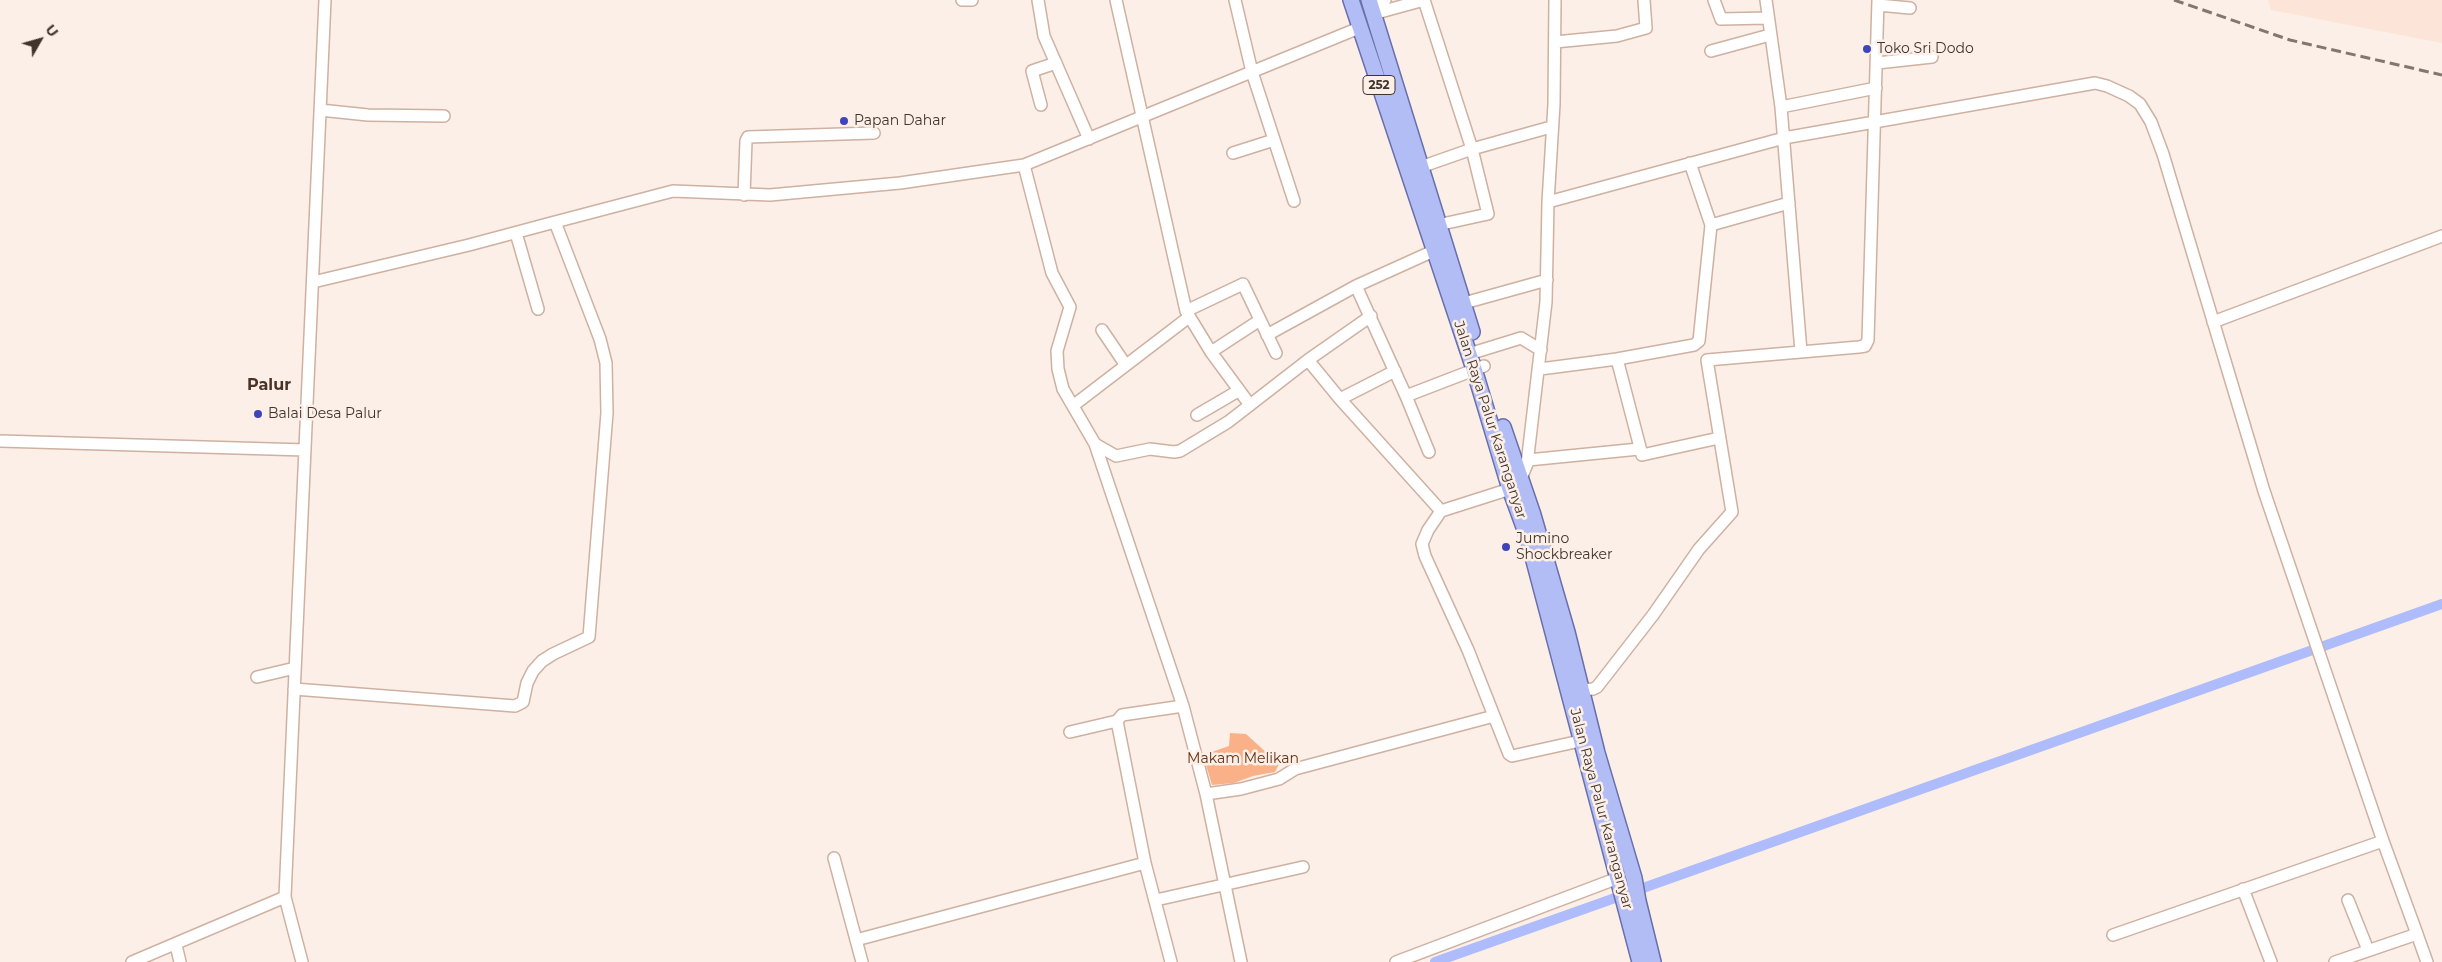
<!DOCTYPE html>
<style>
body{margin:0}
#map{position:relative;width:2442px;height:962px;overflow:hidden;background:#fbefe8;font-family:Montserrat,sans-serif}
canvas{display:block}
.north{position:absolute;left:15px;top:15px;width:50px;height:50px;-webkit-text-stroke:4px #fbefe8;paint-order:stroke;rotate:52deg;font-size:14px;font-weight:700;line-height:20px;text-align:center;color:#40342d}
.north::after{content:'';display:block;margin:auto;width:18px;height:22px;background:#40342d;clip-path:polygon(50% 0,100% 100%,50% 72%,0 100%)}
</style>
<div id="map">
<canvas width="2442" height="962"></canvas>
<div class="north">U</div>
</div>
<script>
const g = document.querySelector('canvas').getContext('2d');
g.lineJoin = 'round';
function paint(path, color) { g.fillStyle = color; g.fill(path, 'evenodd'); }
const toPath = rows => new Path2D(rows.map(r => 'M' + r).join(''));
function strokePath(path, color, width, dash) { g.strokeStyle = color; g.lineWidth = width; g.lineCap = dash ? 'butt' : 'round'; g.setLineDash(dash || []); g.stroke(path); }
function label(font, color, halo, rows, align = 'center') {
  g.font = font + ' Montserrat,sans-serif'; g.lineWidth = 5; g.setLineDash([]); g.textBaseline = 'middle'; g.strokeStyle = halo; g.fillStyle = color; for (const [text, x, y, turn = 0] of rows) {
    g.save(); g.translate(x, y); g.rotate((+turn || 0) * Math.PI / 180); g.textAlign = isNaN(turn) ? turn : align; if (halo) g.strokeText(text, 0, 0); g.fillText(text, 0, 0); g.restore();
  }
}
const built = toPath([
 [2268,0,2442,0,2442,43,2271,10]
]);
const green = toPath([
 [1230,733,1246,734,1279,764,1275,772,1253,776,1234,783,1212,785,1203,755,1229,746]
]);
const canal = toPath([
 [1435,962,2442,604]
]);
const minor = toPath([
 [962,0,972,0],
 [1038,0,1044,36,1089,139],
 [1116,0,1186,311,1211,352,1250,405],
 [1235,0,1252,72,1294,201],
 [1424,0,1472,149,1488,214,1433,226],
 [1714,0,1721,19,1768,18],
 [1766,0,1781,107,1801,352],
 [1370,4,1385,0],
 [1878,5,1910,8],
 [1373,14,1424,0],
 [1555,42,1617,36,1646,28,1644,0],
 [1711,51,1770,35],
 [1877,63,1932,57],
 [1041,105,1032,71,1056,63],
 [1781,107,1876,88],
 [320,110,368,115,444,116],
 [1233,153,1274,140],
 [1024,165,1052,273,1070,307,1057,351,1058,369,1063,389,1095,444,1183,706],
 [1415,169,1472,149,1551,127],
 [744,195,746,141,748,137,874,133],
 [1548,202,1554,104,1555,0],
 [1711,225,1789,203],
 [516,233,538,309],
 [313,282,469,245,555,222],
 [1356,286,1406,396,1484,366],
 [1457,305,1547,280],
 [1186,311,1243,284,1276,353],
 [2213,322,2442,236],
 [1102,330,1125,364],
 [1267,335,1356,286,1440,248],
 [1211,352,1260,320],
 [1469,354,1521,338,1541,350],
 [1617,359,1642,455,1719,438],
 [1308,360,1371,316],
 [1540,369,1617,359,1694,345,1699,341,1711,225,1690,163],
 [1406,396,1429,452],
 [1340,399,1395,371],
 [1074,405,1189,317],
 [1197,415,1238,391],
 [0,441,305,450],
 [1095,444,1116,456,1150,449,1174,452,1180,451,1228,422,1308,360,1340,399,1441,511],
 [1528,460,1639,449],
 [257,677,295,668],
 [294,689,515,706,523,702,527,683,533,671,542,661,553,654,589,637,607,413,606,363,600,339,555,222,673,191,770,195,900,183,1024,165,1359,28],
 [1575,690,1593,689,1597,687,1653,615,1699,549,1732,512,1707,360,1859,347,1865,346,1868,340,1878,0],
 [1070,732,1117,721],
 [1589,739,1512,756,1509,754,1468,650,1425,556,1422,544,1428,530,1441,511,1510,489,1520,481,1527,464,1546,302,1548,202,1784,138,2095,83,2107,86,2129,96,2140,104,2151,122,2163,154,2264,491,2383,841,2417,934],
 [1206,794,1241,789,1279,779,1295,769,1494,716],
 [834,858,862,962],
 [2243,889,2271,962],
 [1156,900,1303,867],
 [2348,900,2368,950],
 [2113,935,2383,841],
 [856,940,1145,863],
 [176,945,180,962],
 [132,962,285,897],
 [302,962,285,897,325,0],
 [1171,962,1145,863,1117,721,1122,715,1183,706,1206,794,1241,962],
 [1396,962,1618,878],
 [2335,962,2417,934,2427,962]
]);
const major = toPath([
 [1351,0,1474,369,1510,489,1528,538,1640,962],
 [1369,0,1472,332],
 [1503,427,1533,515,1567,632,1597,753,1634,878,1638,901,1653,962]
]);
const rail = toPath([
 [2174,0,2290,40,2442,75]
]);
const markers = [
 [1867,49,5,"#3f45b9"],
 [844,121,5,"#3f45b9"],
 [258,414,5,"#3f45b9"],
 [1506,547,5,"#3f45b9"]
];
const shields = [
 [1379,85,32]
];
const shieldNames = [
 ["252",1379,85]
];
const poiNames = [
 ["Toko Sri Dodo",1877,49],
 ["Papan Dahar",854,121],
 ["Balai Desa Palur",268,414],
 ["Jumino",1516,539],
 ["Shockbreaker",1516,555]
];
const streetNames = [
 ["Jalan Raya Palur Karanganyar",1490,420,72],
 ["Jalan Raya Palur Karanganyar",1601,809,75]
];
const parkNames = [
 ["Makam Melikan",1243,759]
];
const quarterNames = [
 ["Palur",269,385]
];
paint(built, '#fce5d8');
paint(green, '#fbb188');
strokePath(canal, '#aebcfb', 10);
strokePath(minor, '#ceb1a1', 14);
strokePath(major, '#696fab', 18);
strokePath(minor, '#fff', 11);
strokePath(major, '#b2bcf5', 15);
strokePath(rail, '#82766f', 3, [10, 5]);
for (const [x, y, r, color] of markers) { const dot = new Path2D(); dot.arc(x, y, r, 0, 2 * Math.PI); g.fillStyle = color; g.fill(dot); strokePath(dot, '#fbefe8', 2); }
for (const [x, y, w] of shields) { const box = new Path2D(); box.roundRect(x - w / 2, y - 9.5, w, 19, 4); g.fillStyle = '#fbefe8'; g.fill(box); strokePath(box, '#40342d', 1); }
label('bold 12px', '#40342d', null, shieldNames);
label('14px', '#40342d', '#fbefe8', poiNames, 'left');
label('14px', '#40342d', '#fbefe8', streetNames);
label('14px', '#64300e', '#fbefe8', parkNames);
label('bold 16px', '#4a3326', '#fbefe8', quarterNames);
</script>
